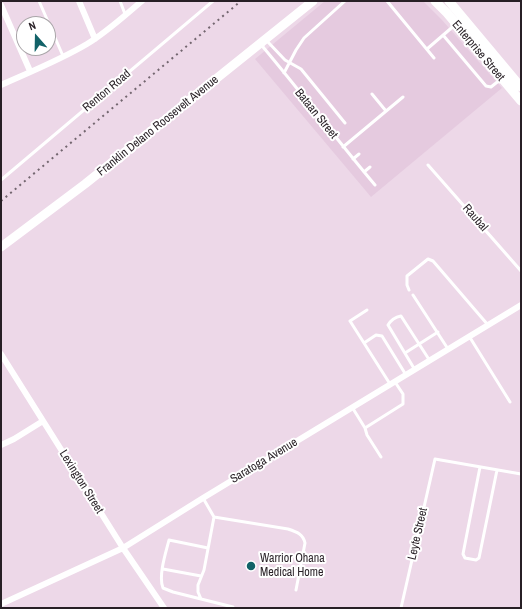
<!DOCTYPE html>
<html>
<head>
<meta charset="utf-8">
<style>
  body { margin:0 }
  #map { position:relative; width:522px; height:609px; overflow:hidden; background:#edd8e8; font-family:"Archivo Narrow",sans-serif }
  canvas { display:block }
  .frame { position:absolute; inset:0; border:2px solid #271f25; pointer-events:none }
  .north { position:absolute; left:16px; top:16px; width:40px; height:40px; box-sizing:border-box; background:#fff; border:1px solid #a9a5a8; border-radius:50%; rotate:340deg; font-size:11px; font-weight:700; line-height:16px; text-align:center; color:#271f25 }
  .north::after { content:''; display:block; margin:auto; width:14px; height:18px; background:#126268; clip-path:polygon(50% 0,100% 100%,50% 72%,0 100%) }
</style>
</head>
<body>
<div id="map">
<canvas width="522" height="609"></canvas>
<div class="frame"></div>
<div class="north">N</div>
</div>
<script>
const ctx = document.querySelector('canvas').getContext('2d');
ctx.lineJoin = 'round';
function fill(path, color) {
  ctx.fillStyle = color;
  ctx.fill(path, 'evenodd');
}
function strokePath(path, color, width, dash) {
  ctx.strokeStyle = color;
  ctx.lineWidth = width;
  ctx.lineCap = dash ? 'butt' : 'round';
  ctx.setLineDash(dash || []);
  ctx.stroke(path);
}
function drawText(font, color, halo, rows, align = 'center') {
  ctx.font = font + ' "Archivo Narrow",sans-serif';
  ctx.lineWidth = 4;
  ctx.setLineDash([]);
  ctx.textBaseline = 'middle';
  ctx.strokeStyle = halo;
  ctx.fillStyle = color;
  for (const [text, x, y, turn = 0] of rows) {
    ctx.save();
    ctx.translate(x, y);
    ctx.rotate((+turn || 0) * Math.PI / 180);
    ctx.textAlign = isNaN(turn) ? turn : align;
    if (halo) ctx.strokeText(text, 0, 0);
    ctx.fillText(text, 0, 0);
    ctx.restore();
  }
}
const built = new Path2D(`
  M325,1h98l19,19 60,68 -131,109 -116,-138z`);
const lane = new Path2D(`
  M39,1l24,55
  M120,1l5,13
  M387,1l47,57
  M443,35l43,51 5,1 10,-8
  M267,41l18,19 16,9 44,54
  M263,44v3c38,45 74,93 112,138
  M427,49l29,-25
  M284,73l12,-23 8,-12 41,-37
  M372,94l14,17
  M343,147l60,-50
  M353,159l6,-5
  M428,165l93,106
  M364,172l6,-5
  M1,180l212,-179
  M409,290l-2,-5v-9l21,-17 5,2 55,64
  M413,295l35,54
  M367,310l-17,11 40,63
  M469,336l41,66
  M364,343l12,-8 6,1 24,39
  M405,353l33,-21
  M415,370l-27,-45c3,-5 8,-8 13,-9l29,45
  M352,407l13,21 38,-24v-10l-8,-12
  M365,428l2,7 14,22
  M480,467l-17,87 2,4 11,2 3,-2 18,-88
  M203,498l11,19 74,12c9,3 15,5 17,14l-9,47
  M214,517l-10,53 -6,15v7l3,7 32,8v1
  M163,569l38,7
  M201,599l-28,-7 -10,-4c-5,-12 3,-36 6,-48l39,8
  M401,608l34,-149 86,15`);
const street = new Path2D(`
  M79,1l16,38
  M1,5l29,66
  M1,85c29,-13 59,-25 86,-41 20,-12 37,-28 55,-43
  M1,354l122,194 41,60
  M1,445l13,-6 29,-18
  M1,604l122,-56 80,-50 318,-193`);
const secondary = new Path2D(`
  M435,1l12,12 74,88
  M449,1l72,86
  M1,247l84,-63 228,-183`);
const rail = new Path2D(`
  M1,201l240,-200`);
const markers = [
  [251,566,5,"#126268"]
];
const streetNames = [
  ["Enterprise Street",478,51,50],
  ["Renton Road",107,91,-40],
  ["Bataan Street",316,114,51],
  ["Franklin Delano Roosevelt Avenue",158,126,-39],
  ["Raubal",475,218,49],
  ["Saratoga Avenue",264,461,-31],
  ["Lexington Street",81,482,58],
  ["Leyte Street",418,534,-77]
];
const poiNames = [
  ["Warrior Ohana",260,559],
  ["Medical Home",260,573]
];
fill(built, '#e5cadf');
strokePath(lane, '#fff', 3);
strokePath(street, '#fff', 6);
strokePath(secondary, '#fff', 9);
strokePath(rail, '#73666f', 2, [2, 4]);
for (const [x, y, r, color] of markers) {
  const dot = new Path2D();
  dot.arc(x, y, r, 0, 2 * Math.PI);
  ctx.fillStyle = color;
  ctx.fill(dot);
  strokePath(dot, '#fff', 1.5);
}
drawText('12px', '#271f25', '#fff', streetNames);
drawText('12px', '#271f25', '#fff', poiNames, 'left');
</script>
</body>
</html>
